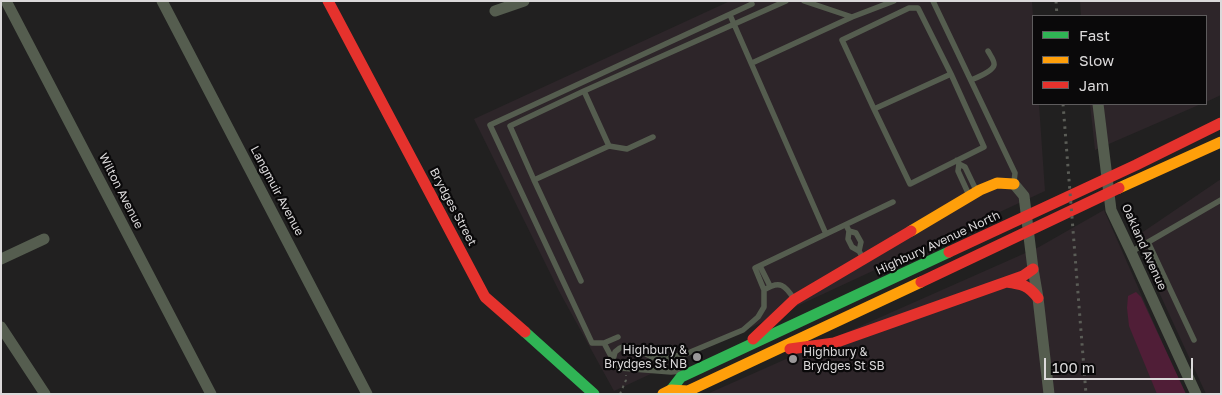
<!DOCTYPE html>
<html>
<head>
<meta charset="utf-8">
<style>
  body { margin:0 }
  #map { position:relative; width:1222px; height:395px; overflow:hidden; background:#212020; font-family:"Golos Text",sans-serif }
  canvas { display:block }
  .frame { position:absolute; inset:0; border:2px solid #dbd9da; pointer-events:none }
  .legend { position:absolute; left:1032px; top:15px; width:175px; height:90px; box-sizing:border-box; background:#0a090a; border:1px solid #5e5c5d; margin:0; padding:6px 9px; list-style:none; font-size:15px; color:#dbd9da }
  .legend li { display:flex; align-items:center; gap:10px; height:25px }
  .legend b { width:25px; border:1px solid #5e5c5d }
  .scale { position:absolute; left:1044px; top:358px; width:149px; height:22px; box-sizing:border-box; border:2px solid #dbd9da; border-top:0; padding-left:6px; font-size:15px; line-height:18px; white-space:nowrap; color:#dbd9da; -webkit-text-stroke:4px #0a090a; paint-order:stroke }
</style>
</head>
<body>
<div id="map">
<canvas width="1222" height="395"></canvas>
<div class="frame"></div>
<ul class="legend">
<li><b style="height:6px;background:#30b455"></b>Fast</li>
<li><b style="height:6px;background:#ff9f0a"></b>Slow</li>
<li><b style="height:6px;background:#e5322d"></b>Jam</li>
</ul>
<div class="scale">100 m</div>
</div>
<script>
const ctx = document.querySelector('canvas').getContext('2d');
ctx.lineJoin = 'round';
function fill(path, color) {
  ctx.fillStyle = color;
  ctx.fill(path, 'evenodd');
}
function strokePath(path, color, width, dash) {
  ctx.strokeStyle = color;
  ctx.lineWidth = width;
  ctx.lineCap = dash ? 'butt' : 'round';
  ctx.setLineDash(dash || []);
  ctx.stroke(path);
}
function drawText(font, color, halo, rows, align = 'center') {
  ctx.font = font + ' "Golos Text",sans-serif';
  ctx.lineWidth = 4.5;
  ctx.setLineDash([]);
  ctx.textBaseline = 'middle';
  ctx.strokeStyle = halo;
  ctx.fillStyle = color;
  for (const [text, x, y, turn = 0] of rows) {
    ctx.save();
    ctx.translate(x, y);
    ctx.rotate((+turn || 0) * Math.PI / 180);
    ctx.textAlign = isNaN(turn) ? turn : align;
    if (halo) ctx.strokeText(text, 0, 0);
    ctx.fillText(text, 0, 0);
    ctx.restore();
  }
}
const built = new Path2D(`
  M730,1h302l1,15v88h6l6,87 -431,200 -55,-100 -85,-172z
  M1080,1h141v94l-15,7v-86h-125z
  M1090,104h111l-106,46z
  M1221,179v215h-15l-72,-156z
  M1104,210l81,184h-478l332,-147z`);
const green = new Path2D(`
  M1136,292l5,5 45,97h-29l-28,-68 -2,-18 1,-12z`);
const path = new Path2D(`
  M620,394l6,-14v-5`);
const lane = new Path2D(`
  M804,1l48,16
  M933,1l82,172 -1,9
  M730,15l96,219 -71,34 9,22
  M752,63l100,-46 42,-16
  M951,74l33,73 -74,37 -36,-75z
  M971,80c5,-2 22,-9 23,-15 1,-4 -4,-10 -6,-14
  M584,91l-74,35 24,54 75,-34 -25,-55 202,-90
  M874,109l-32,-69 67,-32h9l33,66
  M609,146l18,3 26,-12
  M957,160l2,4 -1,7 11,24
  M959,164l6,3 11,23
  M534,180l47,101
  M846,225l3,6 -1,8 4,8 7,4 4,7
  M849,231l7,2 5,9 -2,9
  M826,234l67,-32
  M1148,242l46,98
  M1131,252l90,-52
  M760,266l10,20
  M618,337l-14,6h-12l-102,-218 262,-121
  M604,343l9,17
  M681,371l-10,1 -51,-4 -5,-3 -2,-5 2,-8 5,-4 5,-2h5l24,12 5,1 10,-1 19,-5 55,-23 15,-13 6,-10v-17c16,-10 21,-5 30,9`);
const street = new Path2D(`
  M6,1l205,393
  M162,1l205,393
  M495,11l29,-10
  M1098,104l13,106 20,42 65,142
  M1014,184l10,12 9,73 5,29 11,96
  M1,259l43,-20
  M1,327l44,67`);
const fast = new Path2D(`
  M525,332l69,62
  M671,390l10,-13 268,-125`);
const slow = new Path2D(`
  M1119,188l102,-46
  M911,231l69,-41 17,-7 17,1
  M663,394l8,-4 17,1 233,-109`);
const jam = new Path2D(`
  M328,1l157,296 40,35
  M949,252l187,-87 85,-42
  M921,282l198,-94
  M1006,282c16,2 22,3 32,16
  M753,339l41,-39 117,-69
  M790,349l44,-6 189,-67 10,-7`);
const rail = new Path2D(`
  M1056,1l1,15
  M1063,104l23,290`);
const markers = [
  [697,357,5,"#9a9899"],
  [793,359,5,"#9a9899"]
];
const streetNames = [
  ["Wilton Avenue",121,191,63],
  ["Langmuir Avenue",277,191,62],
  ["Brydges Street",453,207,62],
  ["Highbury Avenue North",938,243,-25],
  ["Oakland Avenue",1144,247,66]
];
const poiNames = [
  ["Highbury &",687,350],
  ["Brydges St NB",687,364],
  ["Highbury &",803,352,"left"],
  ["Brydges St SB",803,366,"left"]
];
fill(built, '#2d2529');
fill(green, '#501e37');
strokePath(path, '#5b5f57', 2, [2.5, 4]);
strokePath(lane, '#555d4f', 5.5);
strokePath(street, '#555d4f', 11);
strokePath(fast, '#30b455', 11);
strokePath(slow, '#ff9f0a', 11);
strokePath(jam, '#e5322d', 11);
strokePath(rail, '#5b5d57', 3, [2.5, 5]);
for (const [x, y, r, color] of markers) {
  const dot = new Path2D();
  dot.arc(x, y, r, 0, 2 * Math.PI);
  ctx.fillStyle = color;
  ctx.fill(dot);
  strokePath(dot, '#0a090a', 2);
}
drawText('12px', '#dbd9da', '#0a090a', streetNames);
drawText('12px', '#dbd9da', '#0a090a', poiNames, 'right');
</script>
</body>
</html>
